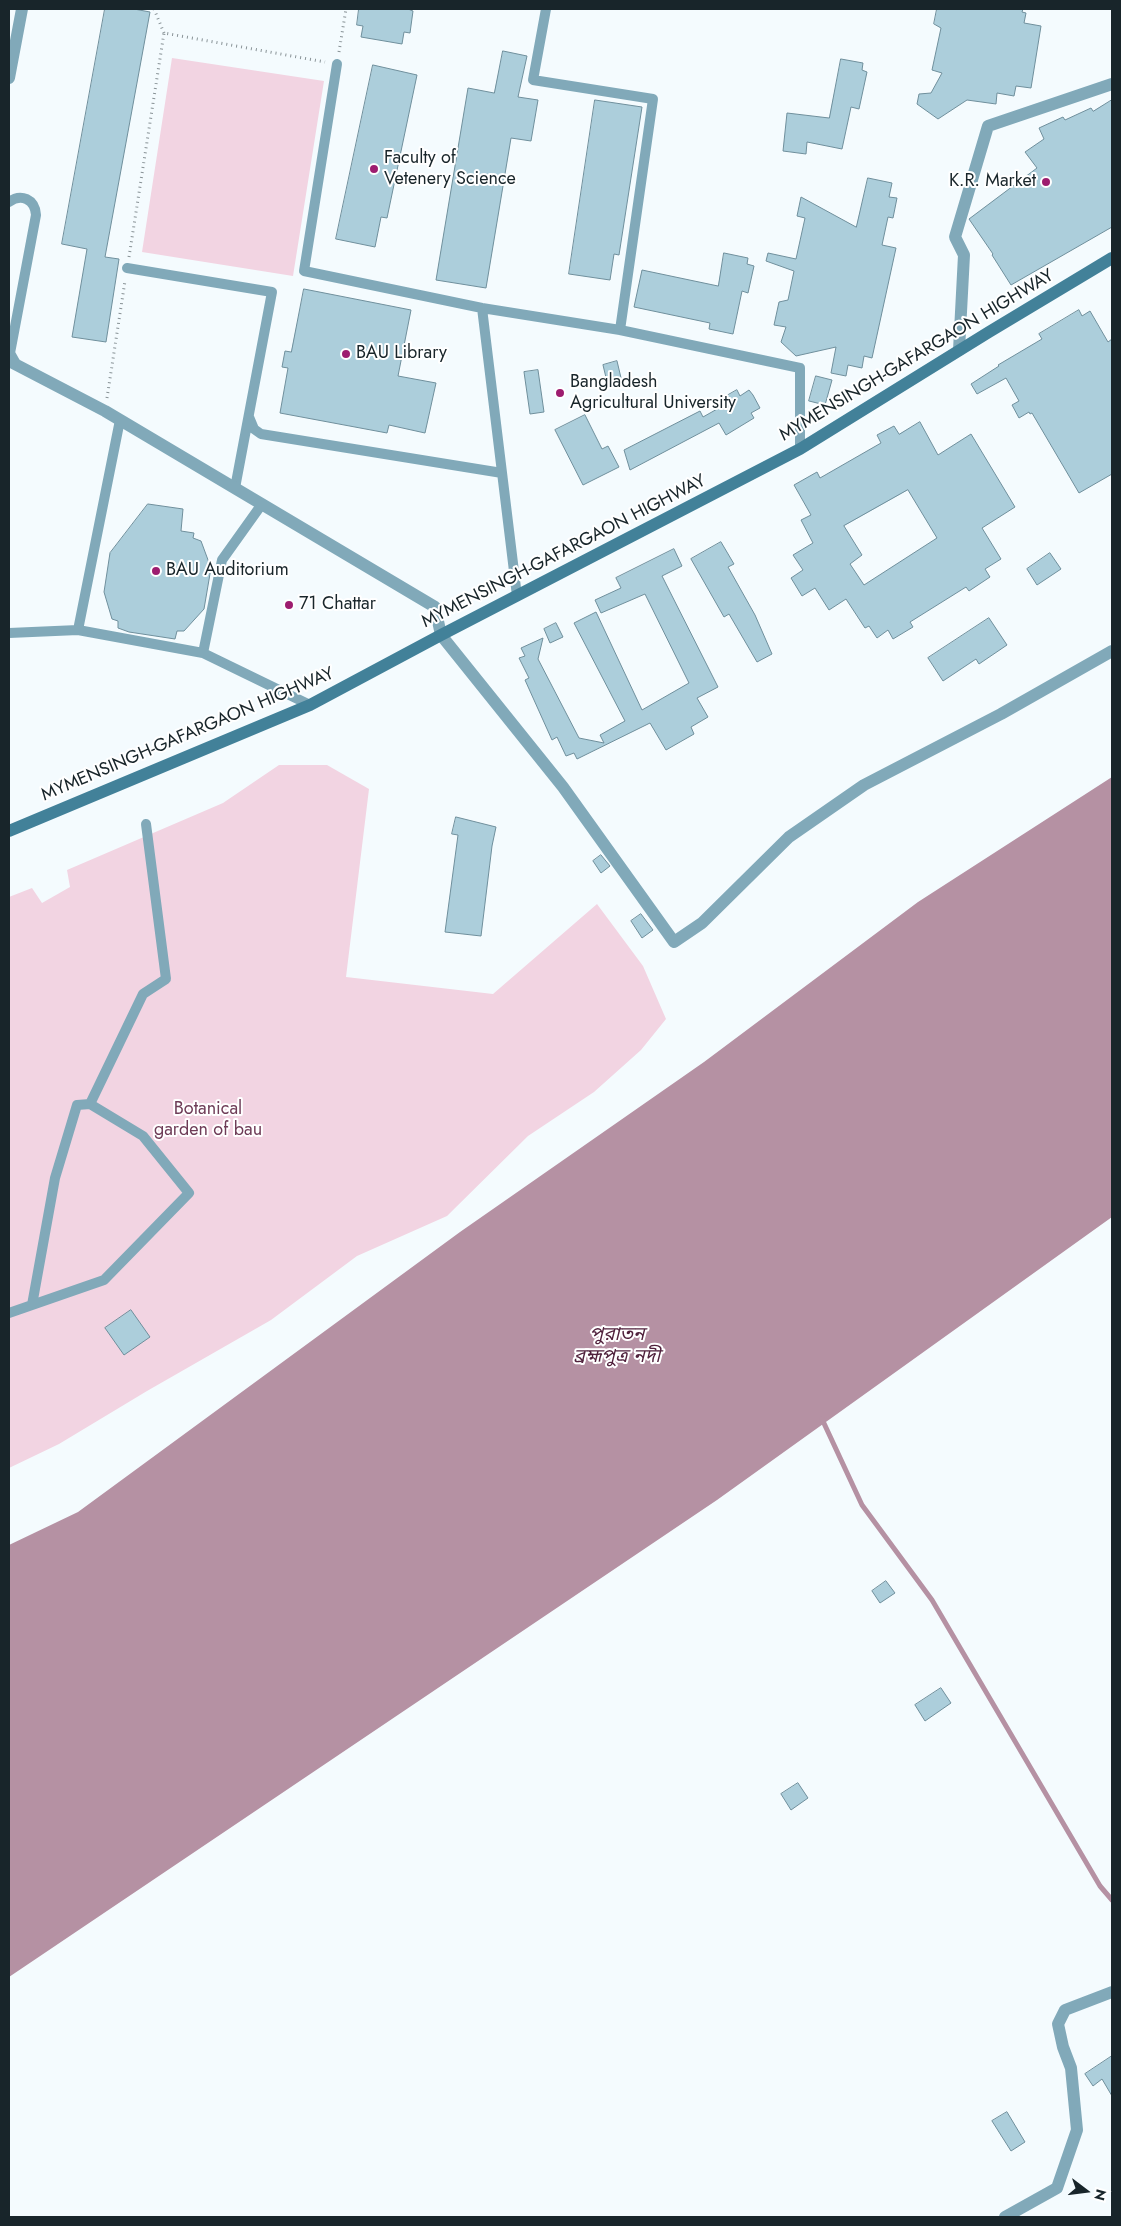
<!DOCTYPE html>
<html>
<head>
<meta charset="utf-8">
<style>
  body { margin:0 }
  #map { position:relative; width:1121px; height:2226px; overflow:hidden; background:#f4fbfe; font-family:Jost,sans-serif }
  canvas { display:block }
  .frame { position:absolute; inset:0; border:10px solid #18252a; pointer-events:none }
  .north { position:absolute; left:1061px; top:2166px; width:50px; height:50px; -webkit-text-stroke:4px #fff; paint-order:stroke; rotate:105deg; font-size:14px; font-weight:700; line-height:20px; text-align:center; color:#18252a }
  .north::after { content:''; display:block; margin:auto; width:18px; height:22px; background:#18252a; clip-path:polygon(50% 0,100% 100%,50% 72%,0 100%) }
</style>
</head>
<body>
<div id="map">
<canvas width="1121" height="2226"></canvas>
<div class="frame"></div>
<div class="north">N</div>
</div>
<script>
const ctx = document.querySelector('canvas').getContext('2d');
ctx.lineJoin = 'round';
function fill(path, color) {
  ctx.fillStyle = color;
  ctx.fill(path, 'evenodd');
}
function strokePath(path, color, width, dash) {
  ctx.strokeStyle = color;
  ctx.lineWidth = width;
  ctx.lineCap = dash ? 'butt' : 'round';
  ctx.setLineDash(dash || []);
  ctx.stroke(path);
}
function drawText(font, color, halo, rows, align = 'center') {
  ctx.font = font + ' Jost,"Noto Sans Bengali",sans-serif';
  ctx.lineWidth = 4;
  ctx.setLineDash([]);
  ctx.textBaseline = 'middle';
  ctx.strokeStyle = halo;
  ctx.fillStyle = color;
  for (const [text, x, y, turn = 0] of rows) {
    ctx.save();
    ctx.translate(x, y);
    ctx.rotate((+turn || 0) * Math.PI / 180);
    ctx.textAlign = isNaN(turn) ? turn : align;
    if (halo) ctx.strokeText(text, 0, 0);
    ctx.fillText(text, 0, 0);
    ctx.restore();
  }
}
const green = new Path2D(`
  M172,58l152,23 -31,195 -151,-24z
  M279,765h48l42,24 -23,188 147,17 104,-90 46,62 23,53 -25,31 -47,42 -66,44 -81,80 -90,40 -86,64 -124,71 -88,53 -50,24v-571l23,-9 10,15 28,-16 -3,-17 156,-67z`);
const water = new Path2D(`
  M1112,777v440l-395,283 -708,477v-432l69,-33 382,-280 244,-170 214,-160z`);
const stream = new Path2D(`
  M822,1419l40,86 70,95 168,286 12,14`);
const building = new Path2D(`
  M105,9h29l16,3 -45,245 14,2 -13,83 -34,-5 15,-88 -25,-5z
  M359,9h49l5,2 -3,22 -6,-1 -2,12 -41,-7 2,-11 -6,-1z
  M937,9h86l-1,3 4,1 -2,10 17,3 -10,62 -15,-2 -2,10 -17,-3 -1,11 -29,-4 -29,19 -21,-15 2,-10 12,-1 11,-20 -10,-3 9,-42 -7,-4z
  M503,51l24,5 -9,41 20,3 -7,41 -20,-3 -25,150 -50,-8 32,-192 26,5z
  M841,59l22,4 -1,7 5,2 -8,37 -8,-2 -9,42 -35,-7 -1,12 -23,-3 4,-38 42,5z
  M373,65l44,10 -30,143 -6,-1 -6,30 -39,-8z
  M595,100l47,7 -23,148 -5,-1 -4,26 -41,-6z
  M1112,100v127l-101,58 -19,-30 1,-1 -24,-35 68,-51 -12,-16 19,-13 -5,-11 24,-11 2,3 26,-12 2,3z
  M868,178l24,5 -3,14 8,1 -4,20 -5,-1 -6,28 14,3 -24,110 -8,-2 -2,12 -14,-3 -2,11 -15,-3 5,-26 -40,9 -15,-14 5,-15 -12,-2 5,-23 9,-2 6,-29 -28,-10 2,-8 28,6 9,-41 -8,-2 4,-19 55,30z
  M724,253l24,5 -1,6 7,2 -6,27 -6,-2 -9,43 -24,-5 1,-6 -76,-16 8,-37 76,16z
  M304,289l107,21 -13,66 38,7 -11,50 -36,-8 -2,8 -107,-20 8,-45 -6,-1 3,-16 6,1z
  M1079,310l3,6 8,-5 18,31 4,-3v135l-33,19 -47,-80 -2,1 -1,-2 -10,6 -7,-13 7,-4 -13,-23 -29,16 -6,-10 28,-18 -1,-1 44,-26 -3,-5z
  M617,361l5,21 -14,4 -5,-21z
  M538,370l6,42 -14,2 -6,-42z
  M816,376l16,4 -7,25 -16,-4z
  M737,390l3,6 9,-6 4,5 7,13 -9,5 3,5 -28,17 -7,-12 -89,47 -6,-20 76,-39 3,6 23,-13 -3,-6z
  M585,415l17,34 6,-3 11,21 -36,18 -28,-55z
  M920,422l18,33 33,-21 44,73 -33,21 19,31 -16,10 5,8 -21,14 -3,-4 -56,35 3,5 -20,12 -5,-9 -11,8 -8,-12 -4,2 -19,-29 -17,11 -14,-22 -13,8 -11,-18 12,-8 -10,-15 20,-12 -12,-23 10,-5 -17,-30 23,-13 3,6 61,-35 -4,-8 17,-9 5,8zM908,490l29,48 -73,47 -14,-21 12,-9 -18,-29z
  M148,504l35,5 -2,22 13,2 -1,5 8,3 10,27 -7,41 -20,22h-7l-2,8 -46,-7 -11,-4v-7l-6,-2 -8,-27 6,-39z
  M721,542l13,22 -6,3 27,48 17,39 -15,8 -28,-48 -5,3 -33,-58z
  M674,549l8,17 -20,10 56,111 -21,11 11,19 -17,10 3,7 -28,16 -16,-27 -73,36 -3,-6 -8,3 -9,-19 -5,3 -27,-60 4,-2 -10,-20 6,-2 -4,-8 22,-10 -5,21 41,79 25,5 -4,-8 25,-14 -51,-98 22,-11 46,98 47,-27 -44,-89 -44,19 -6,-13 26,-12 -5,-10z
  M1050,553l11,16 -24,16 -10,-16z
  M989,618l18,27 -28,19 -3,-5 -33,22 -15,-23z
  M556,623l7,14 -13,6 -6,-14z
  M456,817l40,10 -4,19 -11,90 -36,-4 13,-97 -6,-1z
  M601,855l9,11 -9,7 -8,-12z
  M641,914l12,16 -11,8 -11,-17z
  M131,1310l19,27 -26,18 -19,-27z
  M886,1581l9,12 -15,10 -8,-12z
  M941,1688l10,15 -26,18 -10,-16z
  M798,1783l10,15 -17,12 -10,-16z
  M1112,2056v40l-10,-17 -9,7 -8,-12z
  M1007,2112l18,30 -14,9 -19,-30z`);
const path = new Path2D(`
  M154,9l10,24
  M339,52l7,-43
  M129,257l35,-224 161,29
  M107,398l18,-117`);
const lane = new Path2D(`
  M546,9l-13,71 120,19 -33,231 180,38v81
  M337,64l-33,207 178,37 138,22
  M9,202c12,-9 26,-3 27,13l-22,117 -5,4
  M127,268l145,24 -37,196
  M482,308l35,288
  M14,332l-4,21 5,9
  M249,417l5,12 7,5 241,39
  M262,504l-40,56 -19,93 107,52
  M78,630l42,-210
  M9,633l69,-3 125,23
  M32,1305l23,-127 22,-73 13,-1
  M9,1313l95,-33 85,-87 -46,-57 -53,-32 53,-110 23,-15 -20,-155`);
const street = new Path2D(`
  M9,78l13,-69
  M959,350l5,-95 -9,-18 33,-111 124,-42
  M9,361l96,50 330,196 6,28 122,152 111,155 28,-19 87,-86 75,-52 137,-71 111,-63
  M1005,2217l52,-29 20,-58 -6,-62 -8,-21 -5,-23 7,-14 47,-18`);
const secondary = new Path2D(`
  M9,831l301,-126 131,-70 359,-186 189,-117 123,-74`);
const markers = [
  [374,169,5,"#9d1c6f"],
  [1046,182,5,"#9d1c6f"],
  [346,354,5,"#9d1c6f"],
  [560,393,5,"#9d1c6f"],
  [156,571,5,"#9d1c6f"],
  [289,605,5,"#9d1c6f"]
];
const poiNames = [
  ["Faculty of",384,159],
  ["Vetenery Science",384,180],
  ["K.R. Market",1036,182,"right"],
  ["BAU Library",356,354],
  ["Bangladesh",570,383],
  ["Agricultural University",570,404],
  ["BAU Auditorium",166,571],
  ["71 Chattar",299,605]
];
const streetNames = [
  ["MYMENSINGH-GAFARGAON HIGHWAY",917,356,-31],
  ["MYMENSINGH-GAFARGAON HIGHWAY",564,552,-27],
  ["MYMENSINGH-GAFARGAON HIGHWAY",188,735,-23]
];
const parkNames = [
  ["Botanical",208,1110],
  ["garden of bau",208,1131]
];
const waterNames = [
  ["পুরাতন",617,1335],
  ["ব্রহ্মপুত্র নদী",617,1357]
];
fill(green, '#f2d4e2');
fill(water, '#b591a3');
strokePath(stream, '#b591a3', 5);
fill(building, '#accedb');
strokePath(building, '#6f8f9c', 1);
strokePath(path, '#889296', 3, [1, 4]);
strokePath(lane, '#81a9b9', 10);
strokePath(street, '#81a9b9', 12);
strokePath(secondary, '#428199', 12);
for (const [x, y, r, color] of markers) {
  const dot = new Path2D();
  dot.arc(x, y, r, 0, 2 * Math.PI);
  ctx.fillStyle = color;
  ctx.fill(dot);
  strokePath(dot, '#fff', 2);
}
drawText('18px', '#18252a', '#fff', poiNames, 'left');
drawText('18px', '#18252a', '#fff', streetNames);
drawText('18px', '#6e3c57', '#fff', parkNames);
drawText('italic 19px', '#50213c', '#fff', waterNames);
</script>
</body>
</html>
